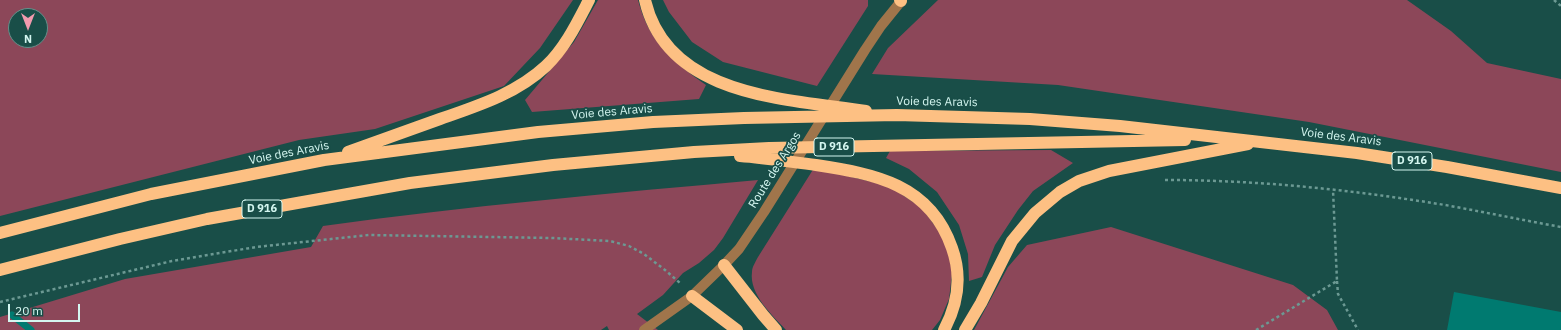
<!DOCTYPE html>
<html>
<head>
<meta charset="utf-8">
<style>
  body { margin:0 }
  #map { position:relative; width:1561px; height:330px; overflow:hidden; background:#194e48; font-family:"IBM Plex Sans",sans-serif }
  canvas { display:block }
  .north { position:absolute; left:8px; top:8px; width:40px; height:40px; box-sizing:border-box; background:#194e48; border:1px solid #64918b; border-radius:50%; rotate:180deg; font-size:11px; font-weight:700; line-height:16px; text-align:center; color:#d4f6f0 }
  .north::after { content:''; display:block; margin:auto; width:14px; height:18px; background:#f29aae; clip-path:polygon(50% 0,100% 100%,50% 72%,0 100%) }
  .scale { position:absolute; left:8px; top:304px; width:72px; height:18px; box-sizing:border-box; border:2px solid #d4f6f0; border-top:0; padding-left:5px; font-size:12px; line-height:14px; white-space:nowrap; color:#d4f6f0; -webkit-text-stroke:3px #194e48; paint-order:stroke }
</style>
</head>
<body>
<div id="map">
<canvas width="1561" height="330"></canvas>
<div class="north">N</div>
<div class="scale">20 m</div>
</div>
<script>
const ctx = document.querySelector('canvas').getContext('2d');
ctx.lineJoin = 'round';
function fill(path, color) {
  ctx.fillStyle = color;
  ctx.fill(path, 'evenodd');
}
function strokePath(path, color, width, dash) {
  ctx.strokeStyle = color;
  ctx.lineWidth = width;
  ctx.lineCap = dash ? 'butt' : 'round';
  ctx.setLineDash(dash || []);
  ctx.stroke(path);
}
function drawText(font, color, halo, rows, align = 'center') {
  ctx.font = font + ' "IBM Plex Sans",sans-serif';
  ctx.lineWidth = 3.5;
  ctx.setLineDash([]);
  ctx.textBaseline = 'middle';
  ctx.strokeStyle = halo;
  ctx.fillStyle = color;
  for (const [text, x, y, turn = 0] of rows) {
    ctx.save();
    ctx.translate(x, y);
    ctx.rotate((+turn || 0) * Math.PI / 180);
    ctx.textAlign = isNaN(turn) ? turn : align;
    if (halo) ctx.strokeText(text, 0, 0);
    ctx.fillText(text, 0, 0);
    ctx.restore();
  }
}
const green = new Path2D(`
  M0,0h573l-33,48 -36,38 -129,43 -76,11 -299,76zM16,16h24v24h-24z
  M598,0h40c11,42 34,61 68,85l-7,14 -167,13 -7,-12 49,-58z
  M663,0h205v6l-51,80 -94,-24 -31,-20 -23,-30z
  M938,0h469l44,31 36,32 74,16v93l-252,-50 -251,-37 -186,-11 16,-26z
  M1051,150l22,13 -40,28 -15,19 -23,35 -13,32 -13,4 -1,-27 -9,-29 -22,-33 -28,-23 -23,-11 4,-7z
  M814,168l75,18 33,22 21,29 10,29 -4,33 -9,21 -8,10h-146c-14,-15 -37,-36 -34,-58 0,-5 4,-11 6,-15z
  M758,180l-35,58 -9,12 -15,13 -16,10 -20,22 -26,19 21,16h-49l-2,-4 -6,4h-601v-13l125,-38 186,-32 12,-21c144,-20 290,-33 435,-46z
  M1111,227l182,58 34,25 11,20h-364l34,-63 19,-22z`);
const water = new Path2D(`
  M1454,292l107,20v18h-114z`);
const stream = new Path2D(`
  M12,315l19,15`);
const path = new Path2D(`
  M1554,0l7,6
  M1165,180c94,0 188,10 280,25 39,7 77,15 116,22
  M1337,281l1,13 20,36
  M0,302l172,-41 84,-14 113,-12 183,3 58,3 19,5 15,8 21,16 15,13
  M1256,330l81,-49 -4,-91`);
const minor = new Path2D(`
  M644,330l48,-34 32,-31 15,-16 25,-37 101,-162 16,-24 21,-26`);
const highway = new Path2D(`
  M645,0c22,97 142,99 221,111
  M900,0l1,1
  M348,152c30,-11 61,-22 92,-33 37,-13 76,-25 106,-53 19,-18 31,-43 43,-66
  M740,156c26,2 51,6 76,9 59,9 114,19 136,83 10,28 6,56 -8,82
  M0,233l151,-39 173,-34 214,-28 115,-10 91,-4 153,-3 133,4 90,7 237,27 90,14 114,21
  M724,265l39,50 13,15
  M0,270l120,-31 87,-20 203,-36 143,-18 141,-13 75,-4 416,-8
  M692,296l45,34
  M965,330l16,-27 31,-62 23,-28 25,-21 19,-11 30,-10 139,-27`);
const shields = [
  [834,147,40],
  [1412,161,40],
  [262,209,40]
];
const shieldNames = [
  ["D 916",834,147],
  ["D 916",1412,161],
  ["D 916",262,209]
];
const streetNames = [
  ["Voie des Aravis",937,102,1],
  ["Voie des Aravis",612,112,-5],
  ["Voie des Aravis",1341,137,7],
  ["Voie des Aravis",289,153,-11],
  ["Route des Argos",775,170,-58]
];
fill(green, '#8c4759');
fill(water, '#007a70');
strokePath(stream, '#007a70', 7);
strokePath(path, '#6c9993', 2.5, [3, 3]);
strokePath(minor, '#a0754b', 10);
strokePath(highway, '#fdc083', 12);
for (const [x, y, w] of shields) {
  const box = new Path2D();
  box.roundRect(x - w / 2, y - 9, w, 18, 3);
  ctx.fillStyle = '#194e48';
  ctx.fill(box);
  strokePath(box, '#d4f6f0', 1);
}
drawText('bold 11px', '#d4f6f0', null, shieldNames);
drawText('12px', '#d4f6f0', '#194e48', streetNames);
</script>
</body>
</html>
